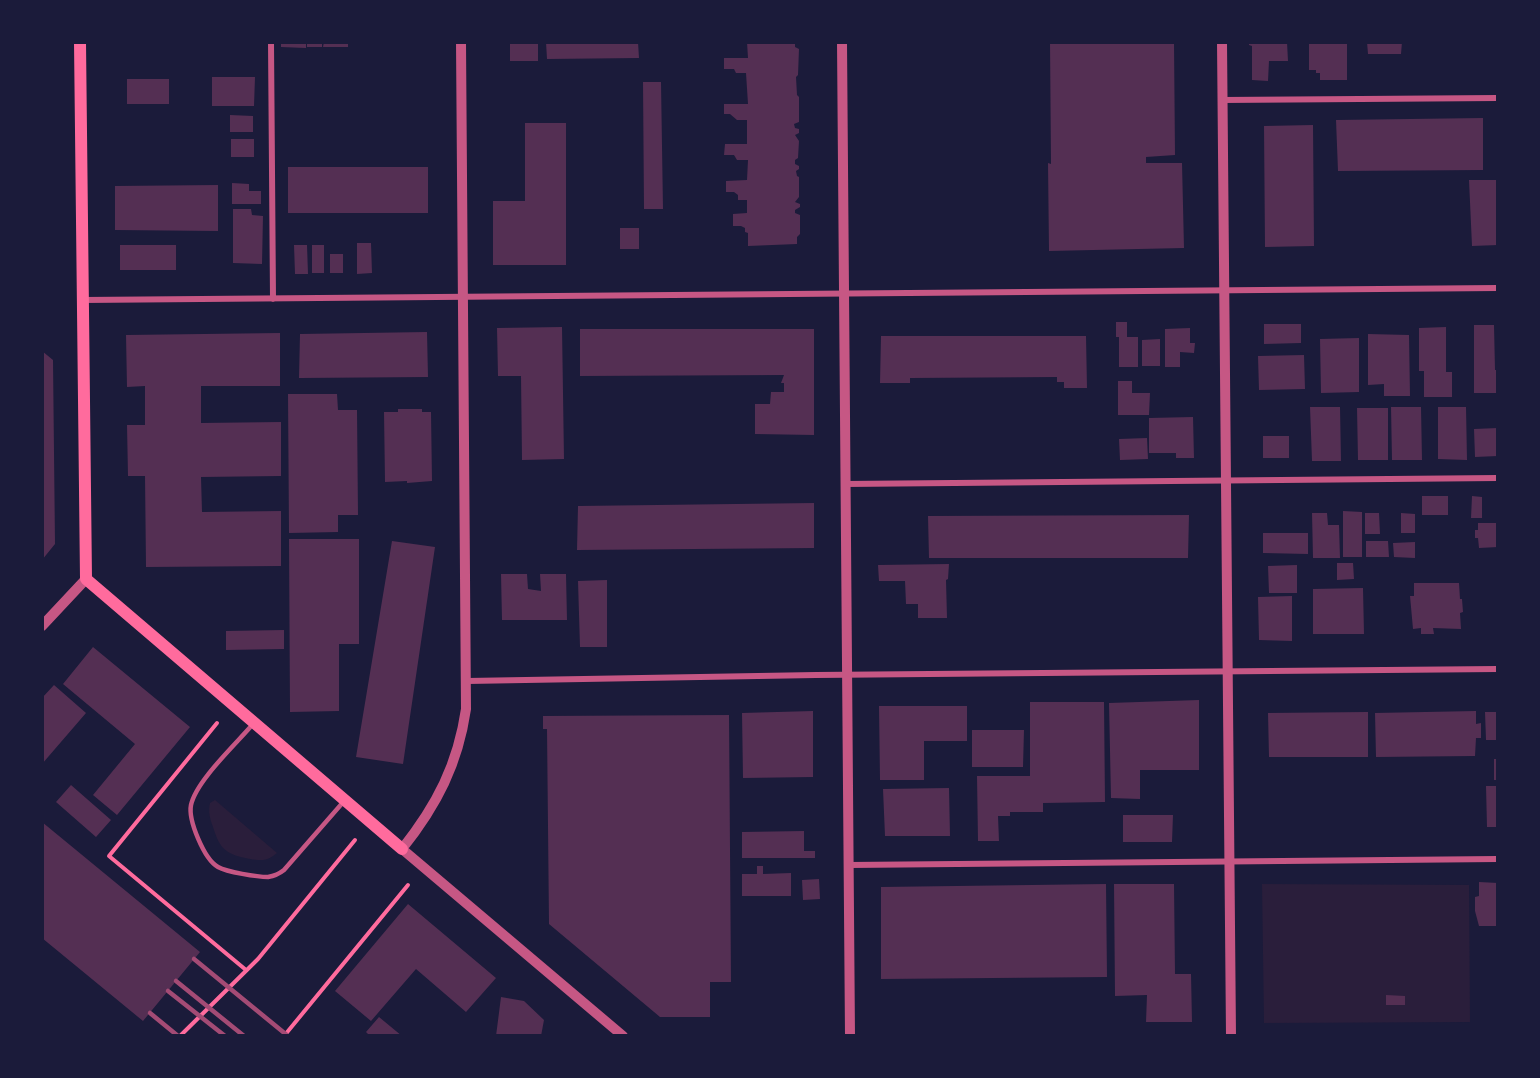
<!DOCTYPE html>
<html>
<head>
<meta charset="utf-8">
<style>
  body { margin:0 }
  #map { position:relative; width:1540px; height:1078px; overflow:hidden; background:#1b1b3a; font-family:"Fira Sans Condensed",sans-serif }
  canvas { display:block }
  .frame { position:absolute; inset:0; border:44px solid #1b1b3a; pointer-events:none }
</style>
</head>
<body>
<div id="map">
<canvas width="1540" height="1078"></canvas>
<div class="frame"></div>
</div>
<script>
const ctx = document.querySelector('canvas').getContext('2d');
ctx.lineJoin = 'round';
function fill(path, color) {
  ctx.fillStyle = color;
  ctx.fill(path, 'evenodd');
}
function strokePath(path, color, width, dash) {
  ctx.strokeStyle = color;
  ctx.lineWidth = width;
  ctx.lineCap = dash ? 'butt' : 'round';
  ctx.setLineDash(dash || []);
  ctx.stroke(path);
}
const green = new Path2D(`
  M215,800l62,53c-9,8 -15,8 -27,6 -24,-5 -30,-9 -37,-32 -3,-8 -5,-15 -3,-24z
  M1262,884l207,1 1,137 -206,1z`);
const building = new Path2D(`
  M281,42h25v6l-25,-1z
  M307,42h15v5h-15z
  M324,42h24v5h-25z
  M510,42h28v19h-28z
  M546,42h92l1,16 -92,1z
  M747,42h51l-3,2v3l4,2 -1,26 -2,2 1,18 2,2v25l-5,2 1,4 4,1v4l-4,2 4,6 -1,17 -3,2v4l4,2v3l-3,2 1,5 2,1v20l-4,5 5,2v3l-5,3v3l5,2v19l-3,3v7l-49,2v-13l-3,-1v-4l-4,-2h-8v-12l14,-1v-13h-9v-5l-4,-3h-8v-11l21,-1 1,-20h-11l-3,-5h-10l1,-11h22v-24h-10l-7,-6h-6v-10h24l-2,-31h-10l-2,-4h-10v-11h24z
  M1050,42h124l1,113 -29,2v6h36l2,85 -135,3 -1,-88 3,1z
  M1249,42h38l1,19h-19l-1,20 -16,-1v-34l-3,-1z
  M1309,42h38v38h-27v-7h-4v-3h-7z
  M1367,42h35l-1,12h-33z
  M212,77h43l-1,29h-42z
  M127,79h42v25h-42z
  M643,82h18l2,127h-19z
  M230,115l23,1v16h-23z
  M1496,116h2v44h-2z
  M1483,118v52l-145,1 -2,-51z
  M525,123h41v142h-73v-64h32z
  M1313,125l1,121 -49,1 -1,-121z
  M231,139h23v18h-23z
  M288,167h140v46h-140z
  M1469,180h29v65l-26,1z
  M232,183l17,1v7h12v13h-29z
  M218,185v46l-103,-1v-44z
  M233,209h18l1,6 11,1 -1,48 -29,-1z
  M620,228h19v21h-19z
  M357,243h14l1,30 -15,1z
  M120,245h56v25h-56z
  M294,245h13l1,29h-13z
  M312,245h12v28h-12z
  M330,254h13v19h-13z
  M1116,322h11v15h11v30h-19v-30h-3z
  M1264,324h37v19l-37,1z
  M1474,325h20l1,45h3v23h-24z
  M562,327l2,132 -42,1 -1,-84h-23l-1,-48z
  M1446,327v45h6v25h-28v-26h-5v-43z
  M1190,328v15h5l-1,10 -14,-1v15h-15v-38z
  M580,329h234v106l-59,-1v-30h15l1,-12h13v-9h-3l3,-8 -204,1z
  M427,332l1,45 -129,1 1,-44z
  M280,333v53h-79v37l80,-1v54l-80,1 1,35 79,-1v55l-135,1 -1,-91h-17l-1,-51h18v-39l-18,1 -1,-52z
  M1368,334l41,1 1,61h-26v-12l-16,1z
  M881,336h205l1,52h-23v-6h-7v-5l-147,1v5h-30z
  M1359,338v54l-38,1 -1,-54z
  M1160,339v27h-18v-26z
  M42,351l11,9 2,184 -13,16z
  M1304,355l1,34 -46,1 -1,-34z
  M1118,381h14v12h18l-1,22h-31z
  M288,394h49l1,16h19l1,105h-20v17l-49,1z
  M1310,407h30l1,54h-29z
  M1391,407h30l1,53h-30z
  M1438,407h28l1,53 -29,-1z
  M1357,408h31v52h-30z
  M398,409h24v3h9l1,69 -25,2v-2l-22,1 -1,-70h14z
  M1193,417l1,41h-18v-5h-27v-35z
  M1498,428v28l-23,1 -1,-28z
  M1263,436h26v22h-26z
  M1147,438l1,21 -28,1 -1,-21z
  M1422,496h26v19h-26z
  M1472,496l10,1v21h-11z
  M814,503v45l-237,2 1,-44z
  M1343,511l19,1v45h-19z
  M1312,513h15l1,12h11l1,33h-27z
  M1365,513h14l1,21h-15z
  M1401,513l14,1v19h-14z
  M1189,515l-1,43h-259l-1,-42z
  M1478,523h20v24l-19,1 -1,-10h-3v-8h3z
  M1263,533h45v21l-45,-1z
  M289,539h70v105h-20v67l-49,1z
  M392,541l43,6 -32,217 -47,-7z
  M1366,541h22l1,16h-23z
  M1415,542v16l-21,-1 -1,-14z
  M1337,563h16l1,16 -17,1z
  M949,564l-1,15 -2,1 1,38h-29v-14h-12l-1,-23h-26l-1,-16z
  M1297,565v28h-28l-1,-27z
  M501,574h26l1,15 13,2 -1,-17h26l1,46h-65z
  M607,580v67h-27l-2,-66z
  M1414,583h45l1,16h2l1,13 -3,1 1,16 -28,-1 1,6h-13v-6l-8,1 -3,-33h4z
  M1363,588l1,46h-51v-45z
  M1292,596v45l-33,-1 -1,-43z
  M284,630v19l-58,1v-19z
  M93,647l97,80 -73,88 -24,-20 42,-51 -72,-60z
  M54,685l32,28 -44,51v-66z
  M1199,700v70h-59v29l-29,-1 -2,-95z
  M1030,702h74l1,100 -62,1v9h-33v4h-12l1,25h-21l-1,-65h53z
  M879,706h88v35h-43v39h-44z
  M813,711v66l-70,1 -1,-65z
  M1476,711v13l5,-1v15h-5l-1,18 -99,1 -1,-44z
  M1368,712v45h-99l-1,-44z
  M1485,712h13v28h-12z
  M729,715l2,267h-21v35h-50l-111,-93 -2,-195h-4v-13z
  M972,730h52l-1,37h-51z
  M1494,759h4v21h-4z
  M71,785l40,35 -15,17 -40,-35z
  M1486,786h12v41h-11z
  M949,788l1,48h-65l-2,-47z
  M1123,815h50l-1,27h-49z
  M42,822l158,130 -57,69 -101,-83z
  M804,831v20h11v7h-73v-26z
  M757,866h6v8l28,-1v23h-49v-22h15z
  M819,879l1,20 -17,1 -1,-20z
  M1479,882l19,1v43h-19l-4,-15v-14l4,-1z
  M1106,884l1,93 -226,2v-92z
  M1114,884h60l1,90h16l1,48h-46l1,-27 -32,1z
  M408,904l88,74 -30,34 -50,-43 -45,52 -36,-30z
  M1386,995l19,1v9h-19z
  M501,997l23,4 20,19 -3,16h-45z
  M379,1017l23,19h-32l-4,-4z`);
const path = new Path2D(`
  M217,723l-108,133 137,114
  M180,1036l78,-77 97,-119
  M284,1036l124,-151`);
const service = new Path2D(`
  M253,724c-17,20 -57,57 -62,81 -3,15 13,54 27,62 9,5 39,10 50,10 6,-1 11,-3 16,-7l61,-70`);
const minor = new Path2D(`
  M271,42l2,257
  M1222,100l276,-2
  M83,300l1415,-12
  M845,484l653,-6
  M467,681l349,-6 682,-6
  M849,865l649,-6`);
const tertiary = new Path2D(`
  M461,42l5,667c-8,55 -29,96 -64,140l221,187
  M842,42l8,994
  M1222,42l9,994
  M42,626l44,-47`);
const secondary = new Path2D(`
  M80,42l6,537 316,270`);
const rail = new Path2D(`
  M194,959l94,77
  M176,981l68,55
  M168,991l57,45
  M150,1013l28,23`);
fill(green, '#2a1e3b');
fill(building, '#542f53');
strokePath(path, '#ff6b9d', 4);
strokePath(service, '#c65784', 4.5);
strokePath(minor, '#c65784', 6);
strokePath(tertiary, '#c65784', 10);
strokePath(secondary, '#ff6b9d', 12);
strokePath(rail, '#a44b75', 4.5);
</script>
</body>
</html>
